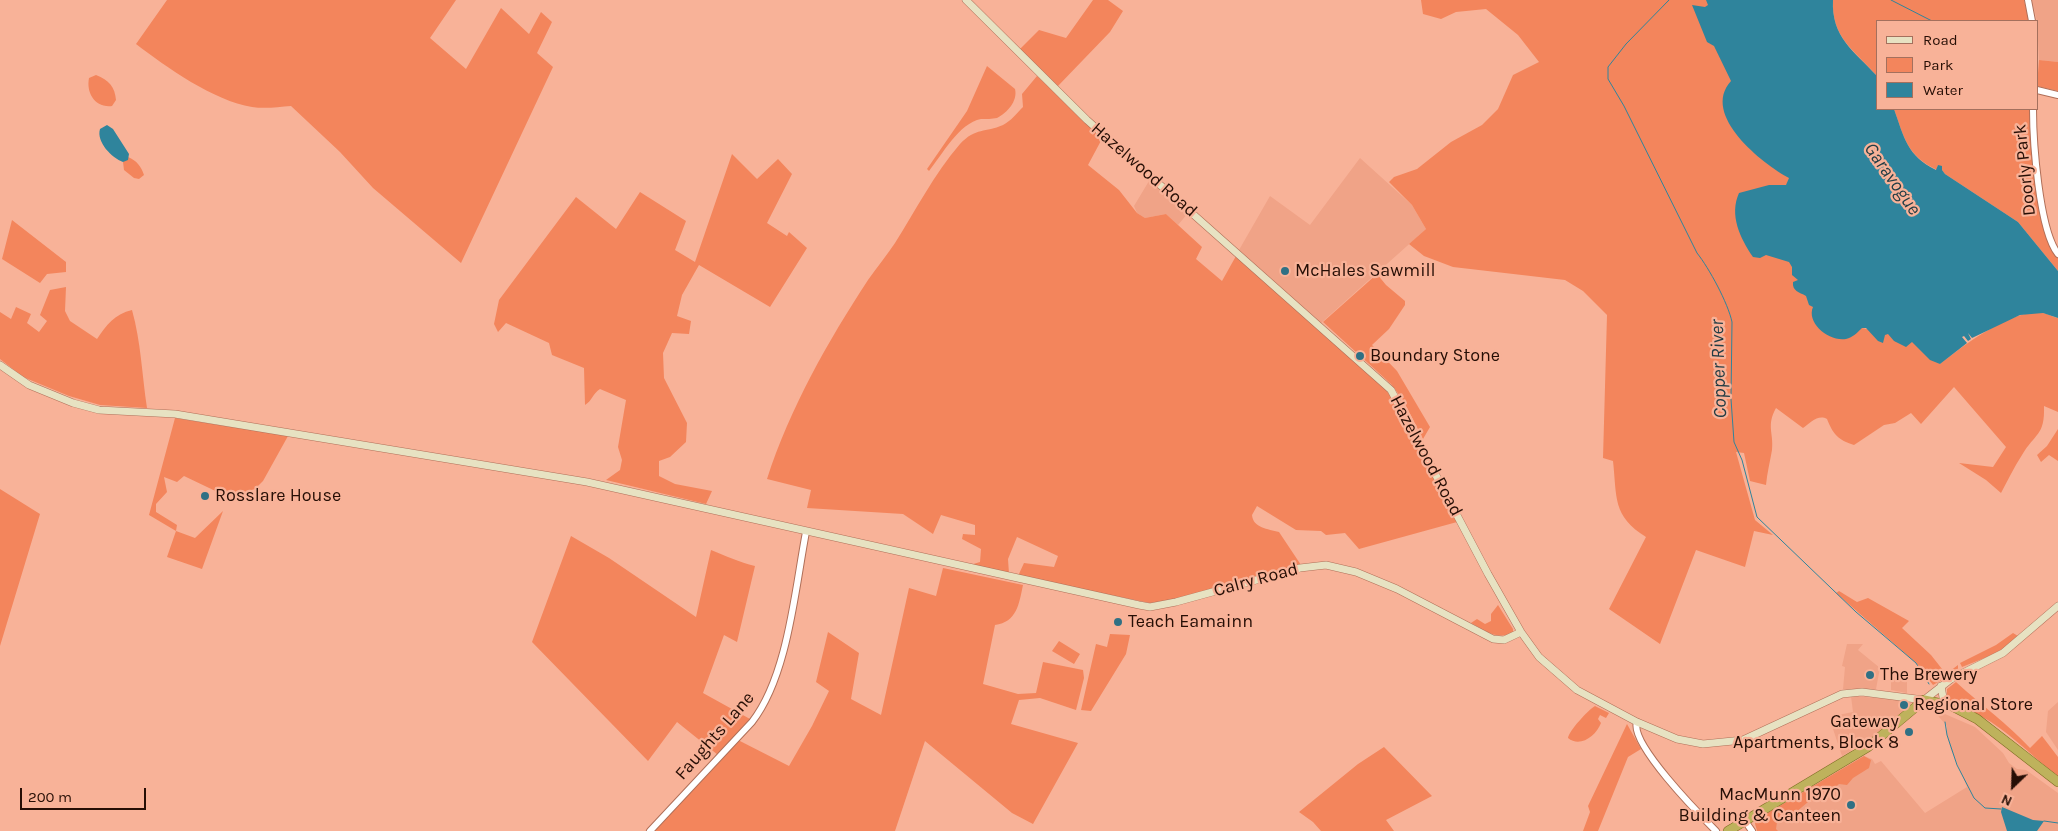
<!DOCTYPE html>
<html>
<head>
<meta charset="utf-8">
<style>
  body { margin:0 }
  #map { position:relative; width:2058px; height:831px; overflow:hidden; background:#f8b298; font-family:Karla,sans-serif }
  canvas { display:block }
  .legend { position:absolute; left:1876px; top:20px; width:162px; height:90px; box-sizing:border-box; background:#f8b298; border:1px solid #a4705d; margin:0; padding:6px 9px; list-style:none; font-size:15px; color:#260e05 }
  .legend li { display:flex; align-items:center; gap:10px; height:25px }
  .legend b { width:25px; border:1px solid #a4705d }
  .north { position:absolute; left:1988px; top:761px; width:50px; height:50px; -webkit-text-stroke:4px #f8b298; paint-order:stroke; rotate:204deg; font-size:14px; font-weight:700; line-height:20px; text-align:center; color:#260e05 }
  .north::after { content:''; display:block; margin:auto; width:18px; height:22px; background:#260e05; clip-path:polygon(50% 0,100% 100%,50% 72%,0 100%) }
  .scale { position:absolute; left:20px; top:788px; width:126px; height:22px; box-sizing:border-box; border:2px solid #260e05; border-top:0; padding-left:6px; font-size:15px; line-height:18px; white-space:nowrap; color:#260e05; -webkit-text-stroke:4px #f8b298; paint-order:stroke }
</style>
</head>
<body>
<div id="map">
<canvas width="2058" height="831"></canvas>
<ul class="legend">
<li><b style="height:6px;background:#e7e2c2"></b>Road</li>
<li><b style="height:14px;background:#f3855c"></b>Park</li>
<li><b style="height:14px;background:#2f849c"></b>Water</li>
</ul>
<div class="north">N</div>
<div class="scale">200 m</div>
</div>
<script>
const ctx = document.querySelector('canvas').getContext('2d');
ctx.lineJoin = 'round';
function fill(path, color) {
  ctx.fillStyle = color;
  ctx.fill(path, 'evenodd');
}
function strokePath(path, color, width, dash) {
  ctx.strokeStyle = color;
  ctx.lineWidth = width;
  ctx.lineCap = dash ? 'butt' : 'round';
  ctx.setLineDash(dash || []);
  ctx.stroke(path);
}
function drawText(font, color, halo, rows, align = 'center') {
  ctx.font = font + ' Karla,sans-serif';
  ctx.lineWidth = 4.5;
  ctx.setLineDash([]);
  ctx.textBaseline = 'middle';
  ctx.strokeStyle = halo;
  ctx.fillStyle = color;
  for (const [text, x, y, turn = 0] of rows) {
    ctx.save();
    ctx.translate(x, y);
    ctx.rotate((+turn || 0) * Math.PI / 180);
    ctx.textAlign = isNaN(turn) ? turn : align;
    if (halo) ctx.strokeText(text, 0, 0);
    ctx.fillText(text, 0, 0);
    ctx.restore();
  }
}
const built = new Path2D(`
  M2032,0h26v62l-19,-2 -2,-39z
  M1360,158l52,47 14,24 -105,94 -82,-73 31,-54 40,29z
  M1149,181l39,32 -10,12 -12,-11 -21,4 -8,-5 -3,-7z
  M1847,644h16l-5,6 22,18 -4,21h-33l2,-22 -3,-1z
  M1907,674v19l-16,-3v-14z
  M1851,696l40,3 17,2 3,3 -43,37 -26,15 -9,-27v-13l20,-4z
  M2058,702v48l-12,-18 2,-21z
  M1931,708l44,19 28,26 6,10 8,6 9,1 32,23v38h-300l-3,-6 2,-5 107,-64 8,3 3,5 6,-3 44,52 42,-26 -16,-37 -4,-15v-9z`);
const green = new Path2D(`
  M167,0h289l-26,38 36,31 35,-61 28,26 12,-22 11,10 -15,31 16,14 -92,196 -88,-75 -33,-36 -49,-46c-13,1 -26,3 -39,1 -38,-6 -86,-40 -116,-63z
  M1093,0h15l15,11 -13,21 -53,55 -37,-38 19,-19 27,8z
  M1421,0h302l139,328 49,10 29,26c23,-18 72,-56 103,-51 5,1 10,4 15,5v94l-14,-6c1,30 -9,27 -22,49 -8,12 -14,25 -21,38l-15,-13 -27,-17 34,4 13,-20 -52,-60 -33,37 -10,-11 -16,10 -11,2 -30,20c-16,-5 -21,-11 -27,-26 -9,-5 -17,4 -24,9l-27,-20c-10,18 -2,25 -4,42 -2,12 -5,23 -6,35l-16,-4 -6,-28 -8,-1 19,68 18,15 -19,-4 -9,36 -49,-17 -36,94 -51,-35 37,-72c-34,-21 -29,-40 -33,-76l-10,-3 4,-143 -24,-24 -18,-11 -112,-13 -29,-11 -15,-12 17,-15 -14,-24 -23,-23 5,-5 23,-8 34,-27 31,-17 16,-16 15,-34 26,-13 -21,-27 -32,-26 -30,3 -15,7 -18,-5z
  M1833,0h191l5,21h-152v55c-23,-26 -46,-39 -44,-76z
  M2039,60l19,2v29l-21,-5z
  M987,66l28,23c3,12 -8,24 -18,29 -5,1 -11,1 -16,1 -22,4 -39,36 -52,52l-2,-2 40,-58z
  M96,75c13,5 19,12 20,25l-4,6c-17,2 -26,-13 -23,-28z
  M1037,76l66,61 -15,28 31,25 18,23 8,5 21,-4 36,33 -6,12 26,22 14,-25 149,133 10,12 62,121 -98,27 -14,-16 -19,2 -5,-4 -25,-1 -39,-24 -5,9c1,13 16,14 27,17l22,33 -125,34 -26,4 -132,-27 6,-13 30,4 4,-11 -41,-19 -9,22 1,15 -39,-9 10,-3 1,-13 -19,-10 1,-5 12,1v-10l-34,-10 -8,19 -30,-20 -96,-6 4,-18 -44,-11c23,-71 61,-138 101,-199 9,-13 19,-25 27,-37 21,-33 39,-69 65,-99 16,-17 25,-11 43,-19 8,-4 14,-12 20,-18l-1,-13z
  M1894,109h137v26l21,114 6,8v14l-40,-49 -73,-48 -7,-9 -1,5c-30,-14 -33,-33 -43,-61z
  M732,154l25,25 21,-20 14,15 -25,49 20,13 2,-4 18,16 -37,59 -71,-42 -17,30 -5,21 14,5 -2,13 -17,-1 -9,20 1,25 23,45 -1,19 -16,15 -11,4v15l16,8 37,7 -6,13 -100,-24 14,-10 2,-10 -4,-13 8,-47 -26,-11c-7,4 -8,12 -15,16l-1,-37 -32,-13 -3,-12 -43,-20 -8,9 -4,-8 5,-24 77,-103 40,32 24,-37 46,29 -11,29 20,12z
  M128,157c9,4 13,9 16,18l-5,4 -5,-1 -10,-8 -1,-8z
  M12,220l54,42v10l-19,2 -7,9 -38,-24z
  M1377,274l9,11 19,16v4l-16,24 -17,16 25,26 33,56 -7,12 -20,-39 -12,-16 -68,-62z
  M66,287l-1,24 5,10 27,18c9,-14 18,-25 35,-29 9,32 10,65 15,98l-47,-3 -31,-9 -46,-19 -23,-18v-47l11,7 5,-12 15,7 -4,9 12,9 8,-11 -7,-6 10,-25z
  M175,418l113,18 -25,45 -8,8 -27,8 -44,-21 -7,6 -13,-5 3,15 -11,12v8l21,13 -1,6 19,7 28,-27 -21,58 -35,-12 9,-26 -27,-16z
  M2058,429v32l-9,-6 -8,7 -4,-7 10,-9z
  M0,489l40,25 -40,132z
  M571,536l38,22 87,59 15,-67c15,6 28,12 44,16l-18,76 -13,-7 -21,58 47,26 -32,36 -41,-33 -29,39 -116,-119z
  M943,568l80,17c-4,19 -6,37 -28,40l-12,59 35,10 18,-1 7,-31 40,8 1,8 -8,32 -36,-12 -21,2 -8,24 67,19 -45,81 -21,-11 -87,-72 -30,90h-241l84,-91 51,26 23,-40 17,-35 -13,-9 12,-50 31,21 -8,46 30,16 28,-127 27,8z
  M1839,591l18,11 11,-4 41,23 -7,7 29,27 15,19 12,-9v6l-25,14 -17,-22 -80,-70z
  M1498,605l15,24v4c-17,7 -27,-2 -42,-10l6,-4 8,5 6,-3v-7z
  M2013,633l5,3 -16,15 -40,16 -2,-4 36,-18z
  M1110,634l20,1 -4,19 -35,57 -10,-1 15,-66 11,3z
  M1059,641l21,13 -6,10 -22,-13z
  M1956,682c25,23 51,41 74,66l12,-12 16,21v20c-22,-18 -43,-39 -67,-55 -12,-8 -36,-15 -44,-24v-9z
  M1595,706l14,7 -3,5 -6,-3 -2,4 3,4c-5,13 -21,25 -33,15 1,-7 20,-28 27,-32z
  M1627,724l14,25 -13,8 -30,74h-15l7,-19 -2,-6z
  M1384,747l48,49 -46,24 8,11h-73l-8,-9 -14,-10 59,-48z
  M1864,756l7,4 -2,8 -16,10 -6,7 -8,-1 -9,8 -4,-2 -3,2v6l-15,4 -13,11 -18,9 -1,7 2,2h-21l-2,-8 6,-6z`);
const water = new Path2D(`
  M1706,0h127c-2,37 21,51 44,76v33h17c10,28 13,47 42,61l2,-5 4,1v4l3,4 73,48 40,49v47l-15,-5 -23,2 -48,23 -4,-5 3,6 -3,2 -4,-5 -2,1 5,6 -27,21 -10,-4 -18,-18 -6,5 -12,-6 -6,-7 -3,1 -2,8 -5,-2 -12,-13h-4c-5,5 -9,9 -16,11 -17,3 -40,-16 -33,-32l-4,-2 -3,-9c-7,-4 -14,-5 -13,-14l5,-2 -6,-5v-8l-3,-5 -23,-7 -6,3 -7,-1c-13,-19 -24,-42 -14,-64l30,-8h17l3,-7c-26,-14 -89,-63 -58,-97l-17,-35 -7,-4 -15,-37 13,2 3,-2z
  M107,125l6,4 16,25 -1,6 -5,2c-11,-4 -27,-20 -23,-33z
  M2002,807l31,13 11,1 -7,10h-30l-6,-19z`);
const stream = new Path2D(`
  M1669,0l-43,44 -18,23v12l16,27 73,147c12,15 31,50 35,69l-1,77 3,43 8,18 15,57 99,95 60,51 13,21
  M1891,0l41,21
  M1945,722l2,13 10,30 17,33 11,10 16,1
  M2044,821l14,2`);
const tertiary = new Path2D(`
  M2028,0l4,21
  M2037,90l21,5
  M2033,109c0,32 6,121 25,145
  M1637,722c-8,21 62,92 79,109
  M1745,821l7,10
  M650,831l102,-109c36,-46 43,-133 54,-190`);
const secondary = new Path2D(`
  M966,0l121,120 304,270 97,184 33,58 18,25 38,33 60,32 40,17 26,5 40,-4 99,-46 20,-2 62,8 27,-21 52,-26 55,-47
  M0,365l29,20 44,18 26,7 76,4 412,68 552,123 11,2 26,-5 124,-34 26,-3 30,7 41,17 96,50 11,1 17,-8
  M1941,686l3,17`);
const trunk = new Path2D(`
  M1728,831l140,-84 56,-47 28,6 25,13 81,63`);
const markers = [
  [1285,271,5,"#307084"],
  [1360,356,5,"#307084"],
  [205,496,5,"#307084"],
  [1118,622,5,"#307084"],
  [1870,675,5,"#307084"],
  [1904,705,5,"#307084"],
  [1909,732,5,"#307084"],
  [1851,805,5,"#307084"]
];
const streetNames = [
  ["Hazelwood Road",1144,170,41],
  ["Doorly Park",2025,170,-96],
  ["Hazelwood Road",1426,456,62],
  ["Calry Road",1256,580,-15],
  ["Faughts Lane",715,736,-49]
];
const poiNames = [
  ["McHales Sawmill",1295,271],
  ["Boundary Stone",1370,356],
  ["Rosslare House",215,496],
  ["Teach Eamainn",1128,622],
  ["The Brewery",1880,675],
  ["Regional Store",1914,705],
  ["Gateway",1899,722,"right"],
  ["Apartments, Block 8",1899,743,"right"],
  ["MacMunn 1970",1841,795,"right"],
  ["Building & Canteen",1841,816,"right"]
];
const waterNames = [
  ["Garavogue",1892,179,55],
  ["Copper River",1719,369,-92]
];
fill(built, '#f0a387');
fill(green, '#f3855c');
fill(water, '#2f849c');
strokePath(stream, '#2f849c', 1);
strokePath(tertiary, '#b06f58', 8);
strokePath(secondary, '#b06f58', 8);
strokePath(trunk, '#7e6c24', 10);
strokePath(tertiary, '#fff', 6);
strokePath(secondary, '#e7e2c2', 7);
strokePath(trunk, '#beb25c', 9);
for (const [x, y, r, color] of markers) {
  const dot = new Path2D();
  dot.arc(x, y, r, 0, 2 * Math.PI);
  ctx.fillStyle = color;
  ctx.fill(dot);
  strokePath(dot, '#f8b298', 2);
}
drawText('18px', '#260e05', '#f8b298', streetNames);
drawText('18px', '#260e05', '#f8b298', poiNames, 'left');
drawText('italic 19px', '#233d45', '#f8b298', waterNames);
</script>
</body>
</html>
